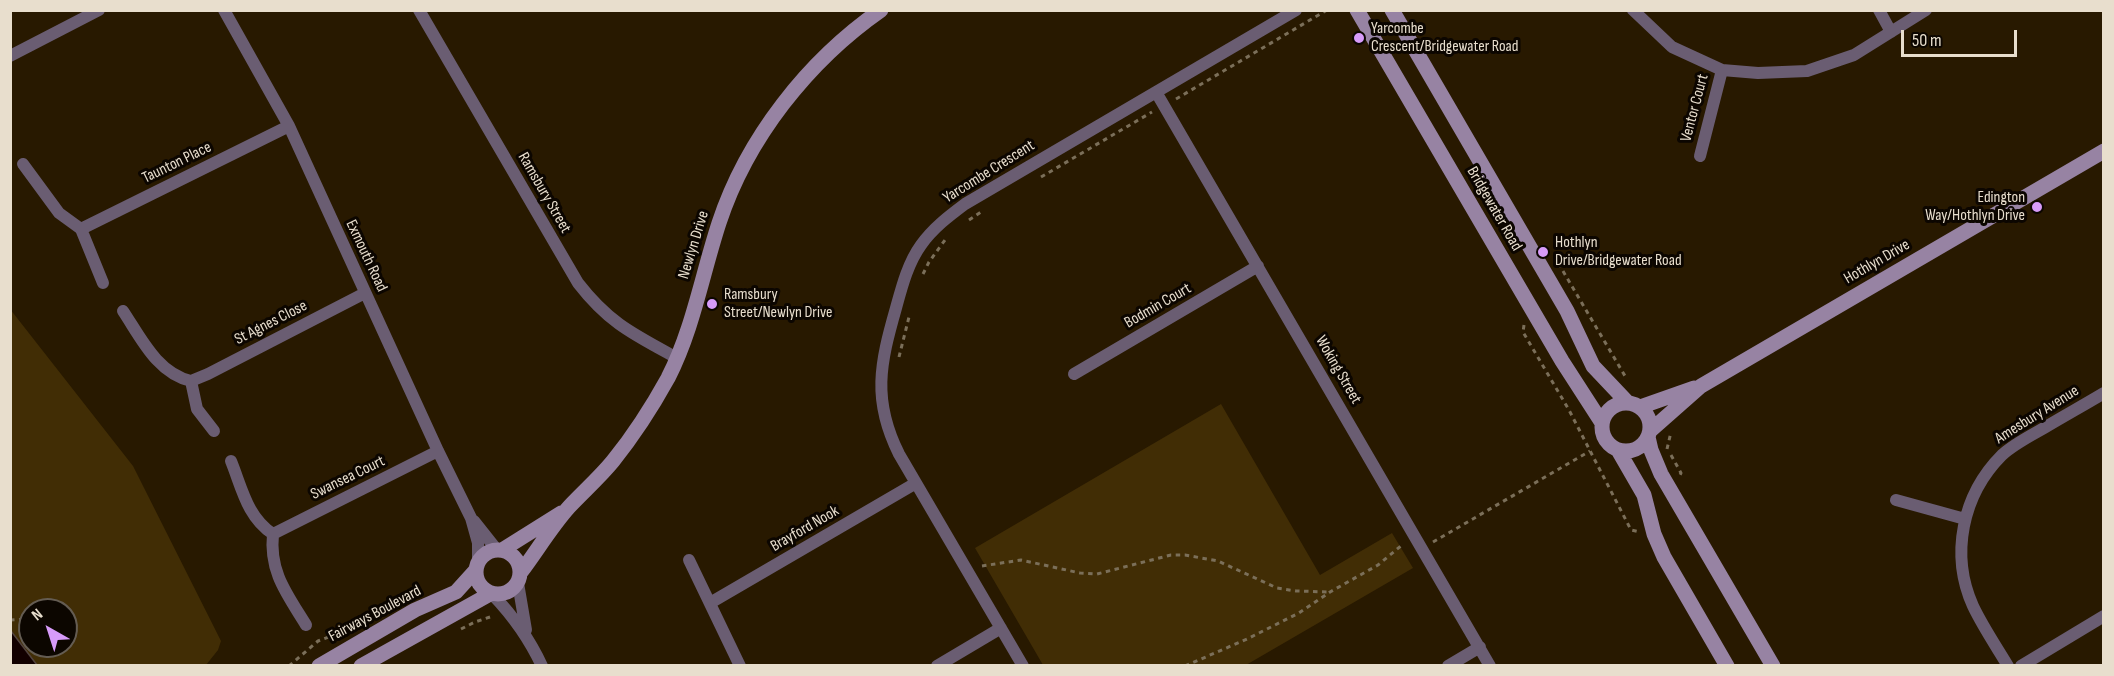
<!DOCTYPE html>
<html>
<head>
<meta charset="utf-8">
<style>
  body { margin:0 }
  #map { position:relative; width:2114px; height:676px; overflow:hidden; background:#281900; font-family:"Sofia Sans Condensed",sans-serif }
  canvas { display:block }
  .frame { position:absolute; inset:0; border:12px solid #e8decd; pointer-events:none }
  .north { position:absolute; left:18px; top:598px; width:60px; height:60px; box-sizing:border-box; background:#0c0600; border:2px solid #645c52; border-radius:50%; rotate:321deg; font-size:16px; font-weight:700; line-height:24px; text-align:center; color:#e8decd }
  .north::after { content:''; display:block; margin:auto; width:21px; height:27px; background:#d79bf9; clip-path:polygon(50% 0,100% 100%,50% 72%,0 100%) }
  .scale { position:absolute; left:1901px; top:30px; width:116px; height:27px; box-sizing:border-box; border:3px solid #e8decd; border-top:0; padding-left:8px; font-size:18px; line-height:21px; white-space:nowrap; color:#e8decd; -webkit-text-stroke:4px #0c0600; paint-order:stroke }
</style>
</head>
<body>
<div id="map">
<canvas width="2114" height="676"></canvas>
<div class="frame"></div>
<div class="north">N</div>
<div class="scale">50 m</div>
</div>
<script>
const ctx = document.querySelector('canvas').getContext('2d');
ctx.lineJoin = 'round';
function fill(path, color) {
  ctx.fillStyle = color;
  ctx.fill(path, 'evenodd');
}
function strokePath(path, color, width, dash) {
  ctx.strokeStyle = color;
  ctx.lineWidth = width;
  ctx.lineCap = dash ? 'butt' : 'round';
  ctx.setLineDash(dash || []);
  ctx.stroke(path);
}
function drawText(font, color, halo, rows, align = 'center') {
  ctx.font = font + ' "Sofia Sans Condensed",sans-serif';
  ctx.lineWidth = 6;
  ctx.setLineDash([]);
  ctx.textBaseline = 'middle';
  ctx.strokeStyle = halo;
  ctx.fillStyle = color;
  for (const [text, x, y, turn = 0] of rows) {
    ctx.save();
    ctx.translate(x, y);
    ctx.rotate((+turn || 0) * Math.PI / 180);
    ctx.textAlign = isNaN(turn) ? turn : align;
    if (halo) ctx.strokeText(text, 0, 0);
    ctx.fillText(text, 0, 0);
    ctx.restore();
  }
}
const green = new Path2D(`
  M10,309l123,157 88,175 -3,9 -12,15h-195zM30,610h36v36h-36z
  M1221,404l99,171 72,-42 21,35 -167,97h-203l-68,-117z`);
const water = new Path2D(`
  M11,631l26,34h-26z`);
const path = new Path2D(`
  M1176,99l151,-89
  M1041,177l111,-65
  M969,220l12,-8
  M1557,265l3,1 65,110
  M923,274l6,-12 16,-22
  M1524,325l-1,7 46,78 62,120 9,2
  M899,357l10,-40
  M1667,449l4,-17
  M1671,455l10,18 -1,2
  M1433,542l157,-91
  M982,566l39,-6 59,13 17,1 74,-19h14l33,6 59,27 19,3 34,1
  M10,620l20,-1
  M461,629l14,-7 18,-6
  M289,666l29,-25 30,-11
  M1185,666l62,-27 52,-26 31,-21 48,-27 24,-20`);
const street = new Path2D(`
  M224,10l65,116 149,325 33,67 7,25v18
  M419,10l159,273c31,40 55,51 99,75
  M1633,10l39,37 50,23 36,3 49,-2 47,-16 72,-45
  M1879,10l12,22
  M10,56l89,-46
  M1156,92l334,574
  M1700,156l22,-86
  M23,164l36,49 22,16 22,54
  M81,229l208,-103
  M123,311c18,27 34,62 68,70l6,28 17,22
  M1074,374l184,-108
  M191,381l17,-7 157,-81
  M231,461c11,27 16,56 42,73 -4,38 14,60 33,91
  M1896,500l69,19
  M474,521l23,29
  M273,534l165,-83
  M689,560l51,106
  M518,583l8,47
  M493,595c21,22 36,43 49,71
  M710,603l206,-120
  M937,666l64,-38
  M1023,666l-124,-212c-27,-54 -19,-90 -3,-146 6,-22 12,-45 25,-63 12,-17 28,-29 44,-41l331,-194
  M1448,666l32,-19
  M2008,666c-12,-20 -25,-39 -35,-60 -23,-51 -11,-111 29,-151 12,-11 28,-19 42,-27 20,-12 40,-23 60,-35
  M2021,666l83,-50`);
const secondary = new Path2D(`
  M1357,10l205,351 40,62
  M1392,10l175,301 26,55 35,37
  M1602 427a24 24 0 1 1 48 0a24 24 0 1 1-48 0Z
  M1640,407l54,-19
  M1650,431l51,-45 403,-235
  M1648,437l3,13 10,24 112,192
  M1618,450l26,45 10,39 10,23 63,109
  M476 572a22 22 0 1 1 44 0a22 22 0 1 1-44 0Z
  M502,550l59,-37
  M521,572c16,-21 30,-45 48,-65 15,-16 31,-30 44,-46 21,-26 39,-54 55,-83 25,-49 34,-103 51,-155 28,-85 89,-162 162,-213
  M319,666l96,-56 41,-18 19,-21
  M361,666l129,-72`);
const markers = [
  [1359,38,6,"#d79bf9"],
  [2037,207,6,"#d79bf9"],
  [1543,252,6,"#d79bf9"],
  [712,304,6,"#d79bf9"]
];
const poiNames = [
  ["Yarcombe",1371,29],
  ["Crescent/Bridgewater Road",1371,47],
  ["Edington",2025,198,"right"],
  ["Way/Hothlyn Drive",2025,216,"right"],
  ["Hothlyn",1555,243],
  ["Drive/Bridgewater Road",1555,261],
  ["Ramsbury",724,295],
  ["Street/Newlyn Drive",724,313]
];
const streetNames = [
  ["Ventor Court",1695,108,-75],
  ["Taunton Place",177,163,-26],
  ["Yarcombe Crescent",989,172,-32],
  ["Ramsbury Street",544,193,60],
  ["Bridgewater Road",1494,209,60],
  ["Newlyn Drive",694,245,-73],
  ["Exmouth Road",366,256,65],
  ["Hothlyn Drive",1877,262,-30],
  ["Bodmin Court",1158,306,-30],
  ["St Agnes Close",271,323,-27],
  ["Woking Street",1338,370,60],
  ["Amesbury Avenue",2037,415,-32],
  ["Swansea Court",348,478,-26],
  ["Brayford Nook",805,529,-30],
  ["Fairways Boulevard",375,614,-28]
];
fill(green, '#412d05');
fill(water, '#120000');
strokePath(water, '#52433e', 1.5);
strokePath(path, '#7b6f59', 3, [4.5, 4.5]);
strokePath(street, '#6a5d72', 12);
strokePath(secondary, '#9783a3', 15);
for (const [x, y, r, color] of markers) {
  const dot = new Path2D();
  dot.arc(x, y, r, 0, 2 * Math.PI);
  ctx.fillStyle = color;
  ctx.fill(dot);
  strokePath(dot, '#0c0600', 2);
}
drawText('16px', '#e8decd', '#0c0600', poiNames, 'left');
drawText('16px', '#e8decd', '#0c0600', streetNames);
</script>
</body>
</html>
